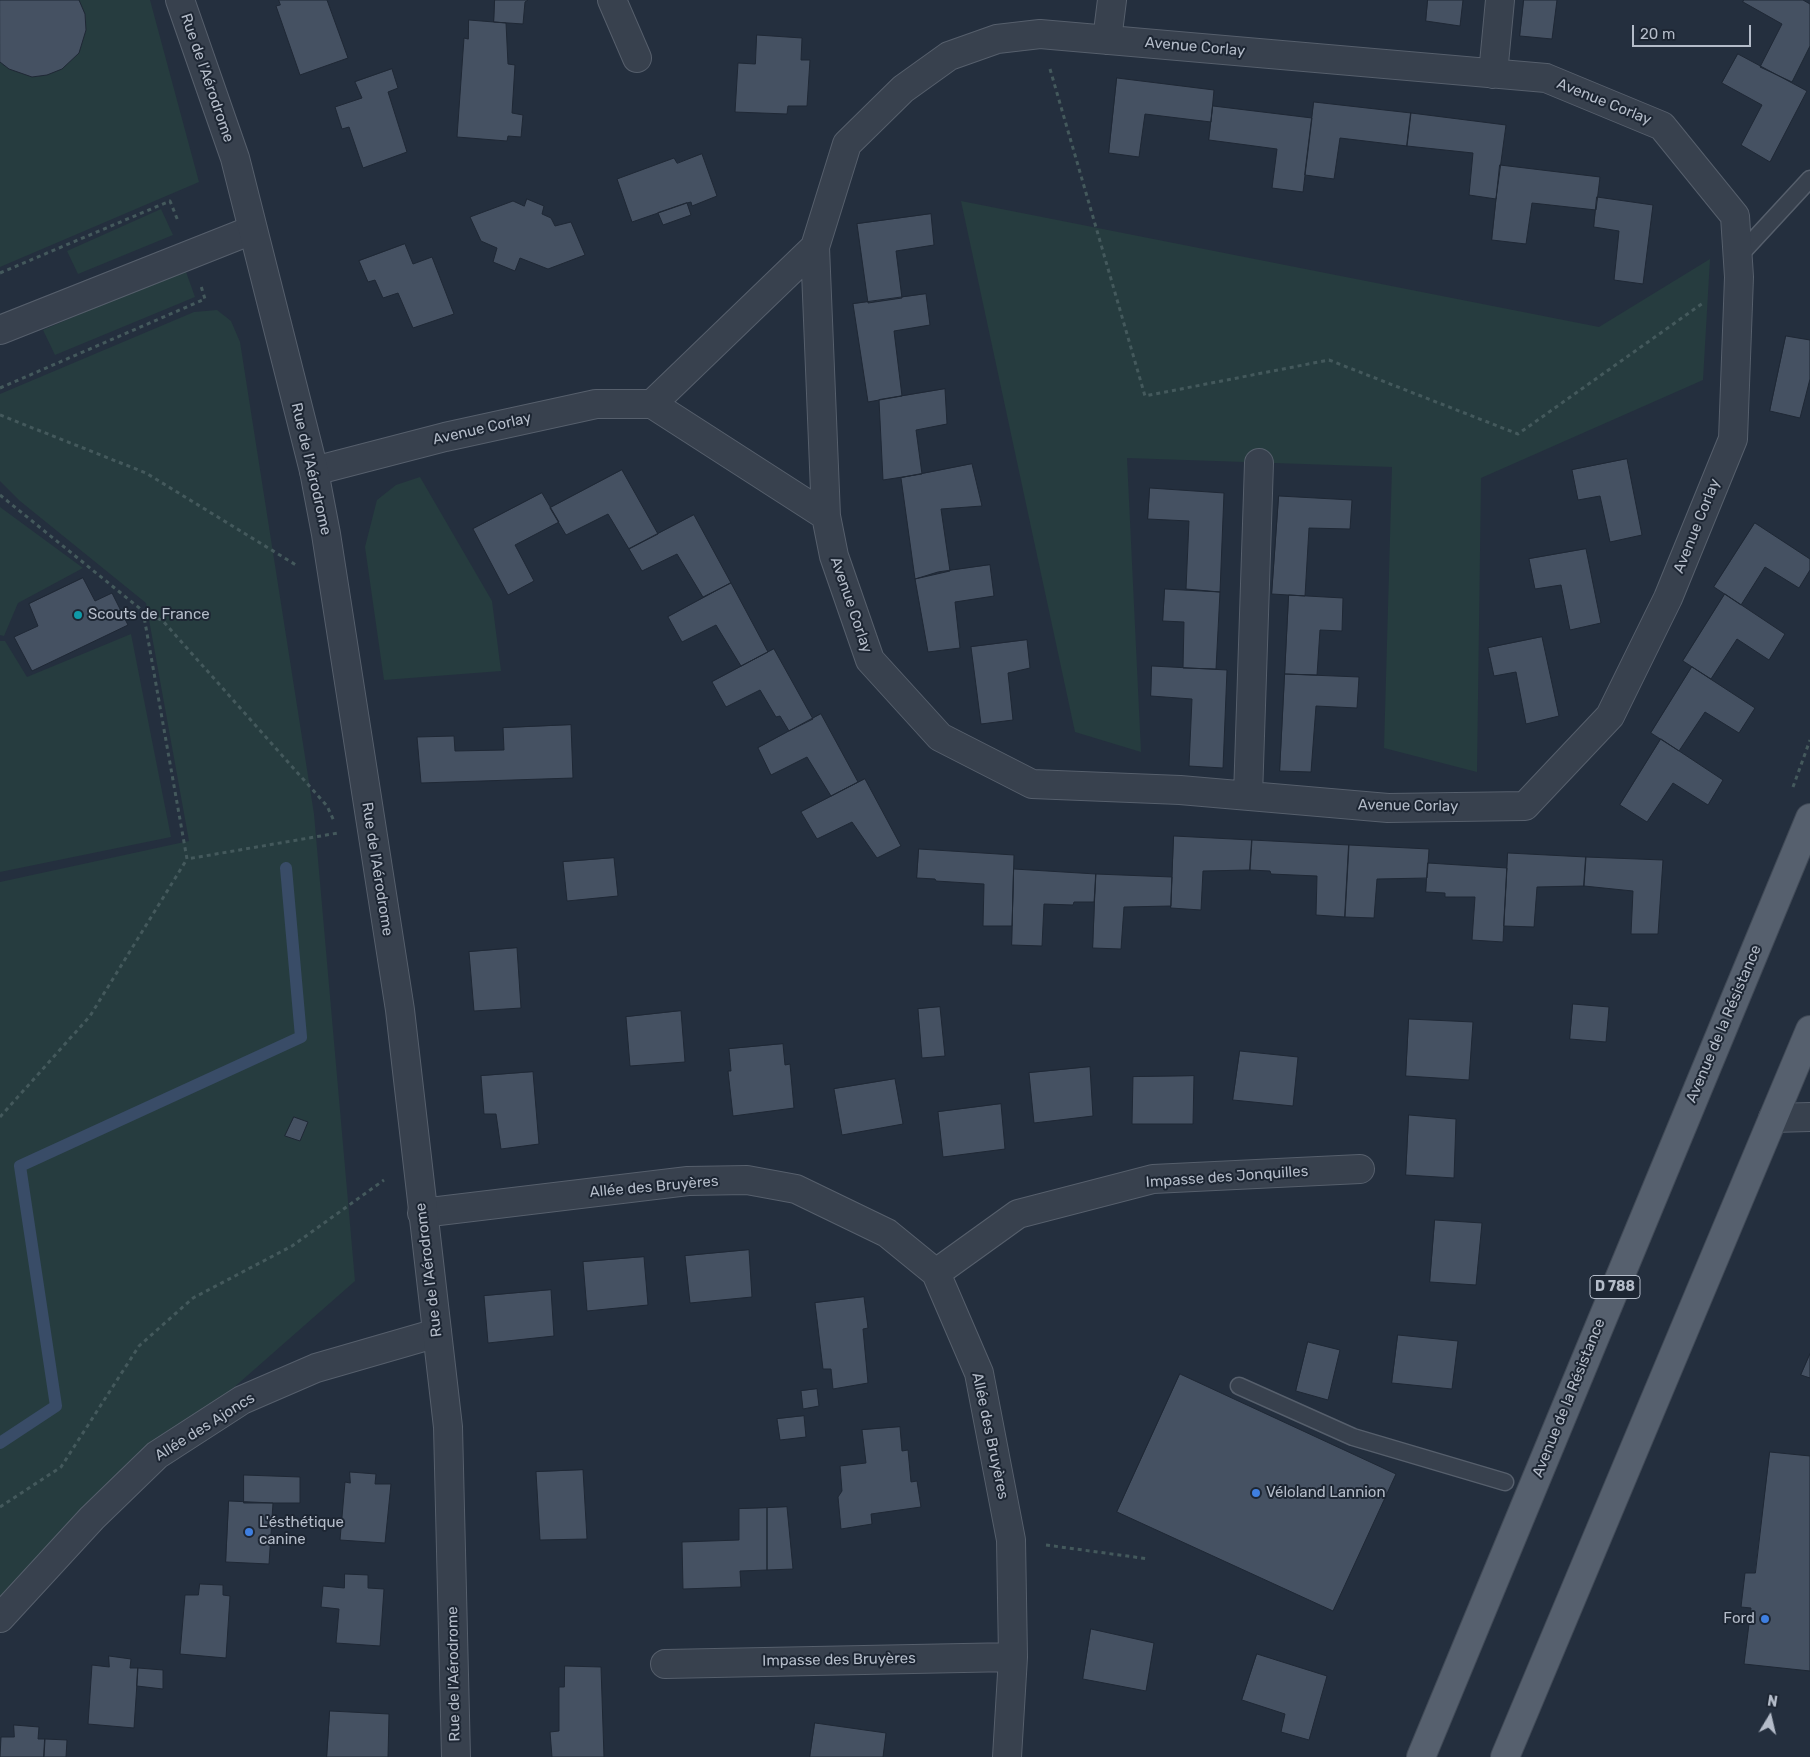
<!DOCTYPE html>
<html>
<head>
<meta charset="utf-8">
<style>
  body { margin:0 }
  #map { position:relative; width:1810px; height:1757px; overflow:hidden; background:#242f3e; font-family:Rubik,sans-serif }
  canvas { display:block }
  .north { position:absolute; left:1745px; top:1692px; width:50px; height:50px; -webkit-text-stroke:4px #1d2633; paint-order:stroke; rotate:9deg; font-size:14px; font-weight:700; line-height:20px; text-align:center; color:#b4bcc9 }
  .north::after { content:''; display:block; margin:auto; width:18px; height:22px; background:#b4bcc9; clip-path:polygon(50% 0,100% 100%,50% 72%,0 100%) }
  .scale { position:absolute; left:1632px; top:25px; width:119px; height:22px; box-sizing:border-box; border:2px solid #b4bcc9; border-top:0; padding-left:6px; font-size:15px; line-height:18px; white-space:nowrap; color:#b4bcc9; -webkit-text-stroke:4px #1d2633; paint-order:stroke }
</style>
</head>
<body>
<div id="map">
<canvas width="1810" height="1757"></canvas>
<div class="north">N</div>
<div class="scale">20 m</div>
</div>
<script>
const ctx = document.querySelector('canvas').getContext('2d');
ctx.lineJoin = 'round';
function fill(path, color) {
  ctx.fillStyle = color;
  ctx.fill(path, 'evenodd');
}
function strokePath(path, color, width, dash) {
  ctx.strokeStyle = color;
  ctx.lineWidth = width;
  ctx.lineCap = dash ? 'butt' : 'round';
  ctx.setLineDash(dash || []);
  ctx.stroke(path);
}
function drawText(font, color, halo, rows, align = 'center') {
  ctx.font = font + ' Rubik,sans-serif';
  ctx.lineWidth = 4;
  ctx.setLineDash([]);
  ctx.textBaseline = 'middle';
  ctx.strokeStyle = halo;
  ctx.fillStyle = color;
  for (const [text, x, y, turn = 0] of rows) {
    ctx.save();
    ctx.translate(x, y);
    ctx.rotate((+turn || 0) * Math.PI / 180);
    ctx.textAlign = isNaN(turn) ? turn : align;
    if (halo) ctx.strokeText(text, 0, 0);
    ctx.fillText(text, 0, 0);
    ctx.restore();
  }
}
const green = new Path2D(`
  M0,0h150l49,182 -199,85z
  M961,201l638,126 111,-68 -7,121 -222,98 -4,294 -93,-24 8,-281 -265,-9 14,294 -66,-20z
  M161,209l12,26 -95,39 -11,-23z
  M185,269l10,28 -140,58 -12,-25z
  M217,310l14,11 9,21 74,472 41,467 -198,174 -157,167v-740l189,-41 -43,-238 -126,-102 -20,-20v-87l194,-82z
  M420,477l72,124 9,70 -117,9 -19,-133 12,-47 19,-15z
  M0,507l83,61 -65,35 -14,33 -4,-1z
  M131,634l40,203 -171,35v-231h5l22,36z`);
const stream = new Path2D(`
  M0,1443l56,-37 -36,-240 281,-129 -15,-169`);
const building = new Path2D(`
  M0,0h79l6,14 1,16 -7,23 -17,16 -15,6 -15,2 -23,-8 -9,-7z
  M279,0h48l21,58 -48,17 -24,-69 4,-1z
  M495,0h33l-3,2 -2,22 -29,-2z
  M1428,0h35l-3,26 -34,-5z
  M1524,0h33l-5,39 -32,-3z
  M1744,0h59l7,4v42l-18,36 -32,-15 22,-43 -39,-22z
  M469,20l37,3 2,41 7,1 -3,48 11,2 -2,22 -13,-1 -1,5 -50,-4 7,-99 4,1z
  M757,35l45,3 -1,22h9l-3,46h-19l-1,8 -52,-2 3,-49 17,1z
  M1738,54l69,37 -37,71 -29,-17 21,-40 -40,-22z
  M392,69l6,19 -10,4 19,60 -44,16 -14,-41 -7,2 -7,-22 27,-9 -7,-16z
  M1117,78l97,12 -3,32 -66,-8 -6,43 -30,-4z
  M1314,102l97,11 -4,33 -67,-8 -6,41 -29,-4z
  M1213,106l99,12 -9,74 -31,-4 5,-39 -68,-9z
  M1411,113l95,12 -10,74 -27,-4 4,-42 -66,-7z
  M702,154l15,42 -25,10 -1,-4 -4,1 -55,19 -15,-43 57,-21 3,5z
  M1500,165l100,12 -4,33 -64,-7 -6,41 -34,-4z
  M1597,197l56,8 -10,79 -29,-4 5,-49 -25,-4z
  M527,199l17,7 -2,8 9,4 4,8 16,-4 14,33 -37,14 -28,-11 -5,13 -22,-9 4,-14 -16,-7 -11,-24 43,-16 11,5z
  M687,203l4,12 -28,10 -5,-12z
  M931,214l3,31 -38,6 6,47 -34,5 -11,-79z
  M405,244l8,20 19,-7 22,57 -41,14 -15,-35 -15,5 -8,-18 -7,2 -9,-21z
  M926,294l4,31 -36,6 8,65 -34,6 -15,-98z
  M1786,336l24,4v39l-10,39 -30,-7z
  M945,389l2,35 -31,6 6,44 -39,6 -4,-80z
  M1627,459l15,76 -32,7 -10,-46 -22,4 -6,-30z
  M972,464l10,42 -41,3 9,62 -35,8 -14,-101z
  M622,470l36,64 -29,15 -21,-35 -42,21 -16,-27z
  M1150,488l74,5 -4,99 -34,-3 3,-68 -41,-2z
  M542,493l17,29 -44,23 19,36 -26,14 -35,-66z
  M1279,496l73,4 -2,29 -41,-1 -4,68 -33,-2z
  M694,515l37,68 -28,14 -26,-43 -35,17 -13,-22z
  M1755,523l55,36v11l-11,18 -34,-21 -24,38 -27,-18z
  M1586,549l15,74 -31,7 -9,-45 -26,4 -6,-30z
  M990,565l4,31 -39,6 5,46 -32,4 -13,-73 23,-7z
  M83,578l12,23 17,-8 16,32 -96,46 -18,-34 24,-11 -9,-22z
  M731,583l37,69 -27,14 -25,-41 -34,17 -14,-25z
  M1165,589l55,3 -4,77 -33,-1 1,-46 -21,-1z
  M1725,594l60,40 -16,26 -32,-21 -26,40 -28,-18z
  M1289,595l54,3 -1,33 -22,-1 -3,45 -32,-1z
  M1542,637l17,79 -33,8 -10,-52 -22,4 -6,-28z
  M1027,640l3,28 -22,5 5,47 -32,4 -10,-77z
  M774,649l39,70 -24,12 -9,-15 -4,1 -16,-27 -34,17 -14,-25z
  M1152,666l75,4 -4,98 -34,-2 3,-67 -41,-3z
  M1692,667l63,41 -16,25 -34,-21 -26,39 -28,-18z
  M1285,674l74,3 -2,31 -41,-2 -5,66 -31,-1z
  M821,714l37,68 -27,14 -24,-39 -36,18 -13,-27z
  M571,725l2,53 -152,5 -4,-46 37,-1 1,15 49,-1 -1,-22z
  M1661,739l62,41 -15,25 -35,-22 -26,39 -27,-17z
  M865,779l36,67 -24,12 -25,-36 -35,17 -16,-27z
  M1174,836l78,4 -2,30 -47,1 -2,39 -30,-2z
  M1252,840l97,5 -4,72 -29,-2 1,-39 -46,-2 -1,-3 -20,-1z
  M1349,845l80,4 -2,29 -50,1 -3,39 -29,-1z
  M919,849l95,6 -2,71h-29l1,-42 -48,-3 -1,-2 -18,-1z
  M1508,853l78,4 -2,29 -47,1 -3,40 -30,-1z
  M1586,857l77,3 -5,74h-27l2,-43 -49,-5z
  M614,858l4,38 -51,5 -4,-39z
  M1428,863l79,5 -4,74 -31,-2 3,-43h-30v-4l-19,-1z
  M1014,869l82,5 -2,28h-20l-1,3 -29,-1 -2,42 -30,-1z
  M1096,874l76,3 -1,29 -47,1 -3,42 -28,-1z
  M517,948l4,60 -47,3 -5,-59z
  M1573,1004l36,3 -3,35 -36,-3z
  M940,1007l5,49 -23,2 -4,-49z
  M681,1011l4,51 -55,4 -4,-49z
  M1409,1019l64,3 -4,58 -63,-4z
  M783,1044l2,21 5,-1 4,44 -61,8 -5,-45h3l-2,-22z
  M1240,1051l58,6 -5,49 -60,-6z
  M1090,1067l3,49 -59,7 -5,-50z
  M533,1072l6,72 -38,5 -5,-35h-12l-3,-38z
  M1194,1076l-1,48h-61l1,-47z
  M895,1079l8,45 -61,11 -8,-46z
  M1001,1104l4,45 -62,8 -5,-45z
  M1409,1115l47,4 -2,59 -48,-3z
  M294,1117l14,5 -8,19 -15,-5z
  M1435,1220l47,3 -6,62 -46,-3z
  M749,1250l3,47 -62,6 -5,-47z
  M644,1257l4,48 -61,6 -4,-49z
  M551,1290l3,46 -66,7 -4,-47z
  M864,1297l4,31 -5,1 5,54 -35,6 -2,-20h-8l-8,-66z
  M1398,1335l60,6 -6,48 -60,-6z
  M1308,1342l32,8 -12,50 -32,-9z
  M1810,1354v24l-9,-3z
  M1180,1374l216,100 -63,137 -216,-99z
  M817,1389l2,17 -16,3 -2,-18z
  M804,1416l2,21 -26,3 -3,-21z
  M900,1427l2,24 6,-1 3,32 6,-1 4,26 -50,7 1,10 -31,5 -3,-32 4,-6 -2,-25 26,-3 -4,-33z
  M1770,1452l40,4v215l-66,-7 7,-56 -10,-1 4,-34h10z
  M583,1470l4,69 -47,1 -4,-68z
  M350,1472l26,2 -1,10h16l-6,59 -45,-3 5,-58 5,1z
  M244,1475l56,2v26h-56z
  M229,1501l44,2 -4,61 -43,-2z
  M787,1507l6,62 -26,1v-62z
  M767,1508v62l-27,1 1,16 -58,2 -1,-47 57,-2v-31z
  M345,1574l23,1v13l16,1 -4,57 -44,-3 3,-34 -18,-2 2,-21 21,2z
  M200,1584l23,1v10l7,1 -4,62 -46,-4 5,-59h13z
  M1091,1629l63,14 -8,48 -63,-12z
  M1257,1654l70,22 -18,64 -28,-8 4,-18 -43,-14z
  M109,1656l22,3 -1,9h8l-4,60 -46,-4 4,-59 17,2z
  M565,1666l36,1 3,90h-52l-2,-25 9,-1v-44h5z
  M138,1668l25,2v19l-26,-3z
  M330,1711l59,3 -1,43h-61z
  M815,1723l71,10 -3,24h-73z
  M14,1725l25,2 -1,12h7l-1,18h-44l1,-20h13z
  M45,1739l22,1 -1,17h-22z`);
const path = new Path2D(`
  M1050,69l95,327 184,-36 189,74 185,-131
  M0,273l170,-72 8,20
  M0,388l205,-89 -4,-13
  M0,415l146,58 150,92
  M0,495l143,116 44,248 151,-26
  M143,611l20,10 164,185 7,15
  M1793,787l17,-47
  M0,1117l90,-101 97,-157
  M0,1507l61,-40 78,-121 54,-48 99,-52 92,-66
  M1046,1545l103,14`);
const service = new Path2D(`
  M1737,258l73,-79
  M1239,1386l114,51 152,45`);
const minor = new Path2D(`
  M612,0l25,58
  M1107,40l5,-40
  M1493,74l7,-74
  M815,247l11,269
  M0,330l252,-100
  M314,471l131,-34 151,-33h56l163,-157 32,-103 56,-55 46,-33 48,-17 43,-5 506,44 116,48 73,90 4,61 -6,162 -65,159 -58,118 -85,90 -137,2 -208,-18 -148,-6 -92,-47 -70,-77 -36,-104 -8,-40 -174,-112
  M1248,796l11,-333
  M1773,1118l37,-1
  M422,1213l266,-32 59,-1 49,9 91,44 49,40 43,100 32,167 2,117 -6,100
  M936,1273l82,-59 135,-35 207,-10
  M0,1618l92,-100 65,-63 85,-55 74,-32 121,-35
  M665,1664l348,-7`);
const tertiary = new Path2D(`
  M180,0l55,158 79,313 12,63 74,476 48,417 8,330`);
const primary = new Path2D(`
  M1421,1757l389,-939
  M1505,1757l305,-727`);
const markers = [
  [78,615,5,"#0f9aa8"],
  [1256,1493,5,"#3f7fe0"],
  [249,1532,5,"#3f7fe0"],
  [1765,1619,5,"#3f7fe0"]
];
const shields = [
  [1615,1287,50]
];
const shieldNames = [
  ["D 788",1615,1287]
];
const streetNames = [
  ["Avenue Corlay",1195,47,5],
  ["Rue de l'Aérodrome",207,78,71],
  ["Avenue Corlay",1604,102,22],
  ["Avenue Corlay",482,429,-13],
  ["Rue de l'Aérodrome",311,469,77],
  ["Avenue Corlay",1697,526,-68],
  ["Avenue Corlay",851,605,71],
  ["Avenue Corlay",1408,806,1],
  ["Rue de l'Aérodrome",377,869,81],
  ["Avenue de la Résistance",1724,1024,-67],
  ["Impasse des Jonquilles",1227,1177,-4],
  ["Allée des Bruyères",654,1187,-5],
  ["Rue de l'Aérodrome",429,1270,-97],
  ["Avenue de la Résistance",1569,1398,-68],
  ["Allée des Ajoncs",205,1427,-32],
  ["Allée des Bruyères",990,1436,78],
  ["Impasse des Bruyères",839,1660,-1],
  ["Rue de l'Aérodrome",454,1674,-91]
];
const poiNames = [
  ["Scouts de France",88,615],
  ["Véloland Lannion",1266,1493],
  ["L'ésthétique",259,1523],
  ["canine",259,1540],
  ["Ford",1755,1619,"right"]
];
fill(green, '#263c3f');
strokePath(stream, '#394c67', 12);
fill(building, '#455162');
strokePath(building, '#1f2835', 1);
strokePath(service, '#565f6c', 19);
strokePath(minor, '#565f6c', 30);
strokePath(tertiary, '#565f6c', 30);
strokePath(primary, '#414a57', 30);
strokePath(path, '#44595c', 3, [4, 4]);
strokePath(service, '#38414e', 16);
strokePath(minor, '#38414e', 28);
strokePath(tertiary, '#38414e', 28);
strokePath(primary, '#56606e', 28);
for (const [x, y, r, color] of markers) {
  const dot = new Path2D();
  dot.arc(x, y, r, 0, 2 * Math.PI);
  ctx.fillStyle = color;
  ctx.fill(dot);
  strokePath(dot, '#1d2633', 2);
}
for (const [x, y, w] of shields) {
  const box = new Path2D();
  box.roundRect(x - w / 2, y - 11.5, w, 23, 4);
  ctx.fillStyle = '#1d2633';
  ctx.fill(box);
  strokePath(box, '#b4bcc9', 1);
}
drawText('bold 14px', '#b4bcc9', null, shieldNames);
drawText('15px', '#b4bcc9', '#1d2633', streetNames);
drawText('15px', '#b4bcc9', '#1d2633', poiNames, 'left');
</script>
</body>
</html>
